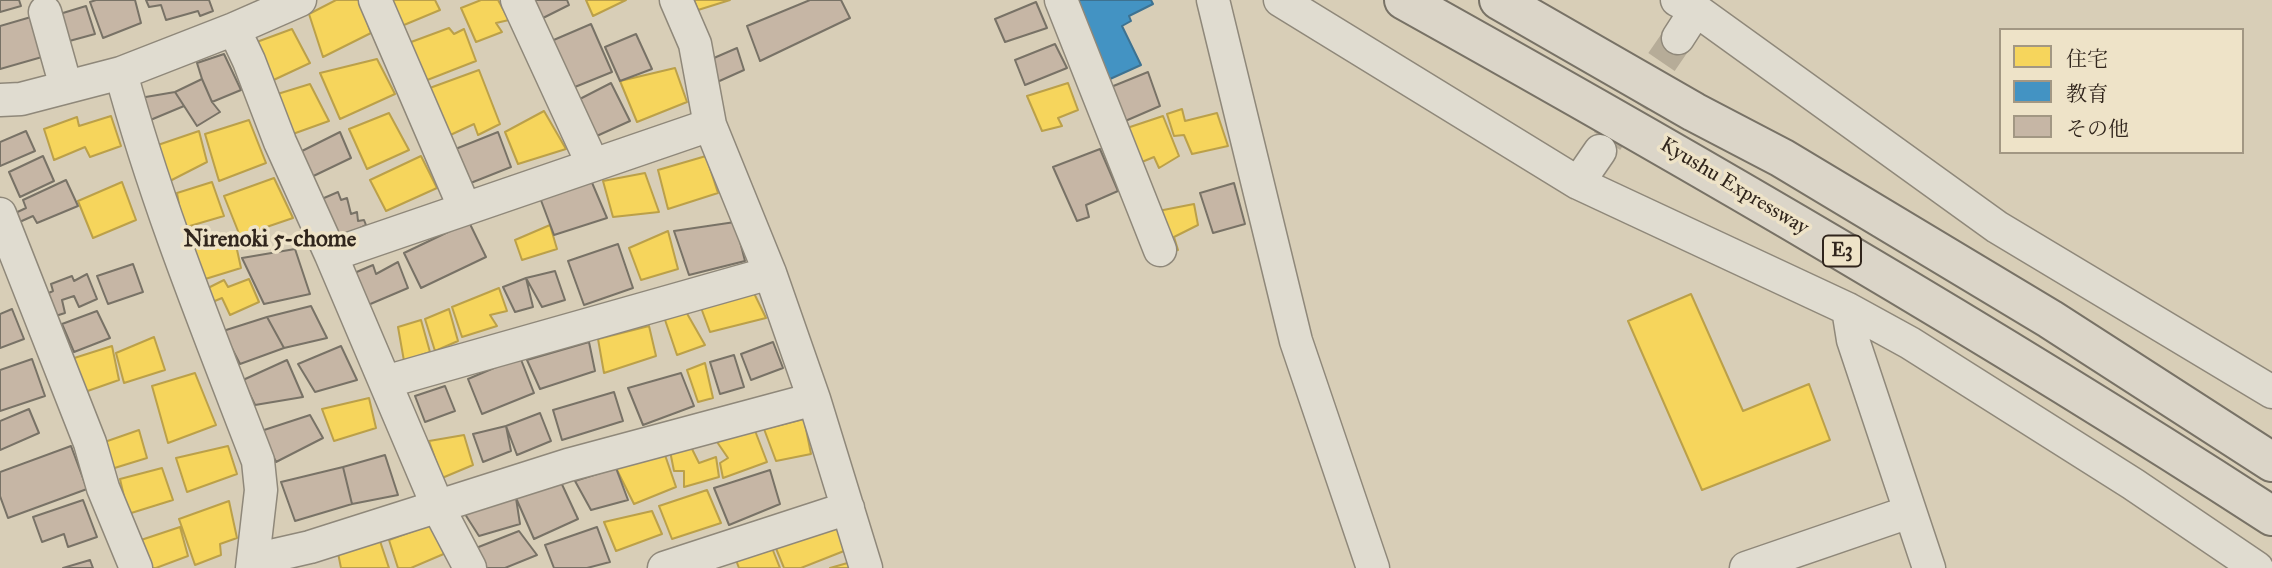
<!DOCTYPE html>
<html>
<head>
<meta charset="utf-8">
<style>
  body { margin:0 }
  #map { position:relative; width:2272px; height:568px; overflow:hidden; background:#d8ceb7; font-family:"IM FELL Great Primer","Noto Serif JP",serif }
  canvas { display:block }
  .legend { position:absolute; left:1999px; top:28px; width:245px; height:126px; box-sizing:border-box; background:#eee3c8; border:2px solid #a29783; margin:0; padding:9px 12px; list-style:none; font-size:21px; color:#30251c }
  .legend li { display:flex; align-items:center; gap:14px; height:35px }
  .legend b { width:35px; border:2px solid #a29783 }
</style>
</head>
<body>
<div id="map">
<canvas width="2272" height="568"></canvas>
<ul class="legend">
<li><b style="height:19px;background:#f6d55c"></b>住宅</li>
<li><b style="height:19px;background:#4393c3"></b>教育</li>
<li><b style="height:19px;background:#c6b6a5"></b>その他</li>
</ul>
</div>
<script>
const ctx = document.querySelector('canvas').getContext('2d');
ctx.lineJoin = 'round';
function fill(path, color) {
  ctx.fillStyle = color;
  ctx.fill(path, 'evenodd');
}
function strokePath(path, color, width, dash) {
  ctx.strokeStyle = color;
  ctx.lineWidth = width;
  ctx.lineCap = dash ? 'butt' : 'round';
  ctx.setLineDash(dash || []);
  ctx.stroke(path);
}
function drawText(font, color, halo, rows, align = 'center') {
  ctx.font = font + ' "IM FELL Great Primer",serif';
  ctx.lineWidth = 7;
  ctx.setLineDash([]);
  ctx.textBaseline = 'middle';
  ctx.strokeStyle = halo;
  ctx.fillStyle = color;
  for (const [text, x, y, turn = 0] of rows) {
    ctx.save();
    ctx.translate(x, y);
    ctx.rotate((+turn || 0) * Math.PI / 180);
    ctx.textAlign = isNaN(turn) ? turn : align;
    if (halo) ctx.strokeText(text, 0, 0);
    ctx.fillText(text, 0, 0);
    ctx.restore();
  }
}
const homes = new Path2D(`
  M336,0h23l12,33 -48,24 -14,-43z
  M379,0h56l5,10 -48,20z
  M481,0h17l11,20 -13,3 6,9 -26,10 -15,-34z
  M586,0h40l-33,16z
  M694,0h36l-32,10z
  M449,28l5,6 10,-5 12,32 -59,23 -14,-39z
  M292,29l18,34 -45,21 -11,-41z
  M377,59l18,35 -55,25 -20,-46z
  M675,68l12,34 -50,20 -17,-41z
  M479,70l21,54 -22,11 -4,-11 -28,13 -19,-48z
  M1068,83l10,27 -20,8 4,8 -20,5 -15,-35z
  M310,84l19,37 -39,14 -19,-39z
  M1182,109l3,12 32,-8 11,33 -36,8 -8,-19 -10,1 -7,-22z
  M544,111l22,38 -48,15 -13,-32z
  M389,113l20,37 -42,19 -18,-40z
  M111,116l10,30 -31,11 -5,-10 -31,13 -10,-31 33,-12 2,9z
  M1163,116l16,40 -20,12 -5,-11 -17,7 -13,-35z
  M249,120l17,43 -47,18 -14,-47z
  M199,131l8,31 -45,23 -13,-37z
  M421,156l16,32 -51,23 -16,-31z
  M706,156l12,37 -50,16 -10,-39z
  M645,173l14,39 -46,5 -10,-36z
  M274,178l19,40 -53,18 -16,-40z
  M122,182l14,38 -43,18 -15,-37z
  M212,182l12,34 -41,12 -6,-35z
  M1194,204l4,21 -24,12 4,13 -15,4 -10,-42z
  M550,225l7,24 -35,11 -7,-20z
  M668,231l10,38 -37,11 -12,-32z
  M234,236l7,32 -39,12 -8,-32z
  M249,279l10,23 -29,13 -8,-17 -12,5 -6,-13 20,-10 4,7z
  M499,288l8,23 -17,4 7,11 -35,11 -10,-30z
  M752,289l14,29 -56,14 -10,-27z
  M1691,294l52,117 66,-27 21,56 -128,50 -74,-169z
  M449,309l9,32 -23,10 -10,-32z
  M685,310l20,35 -28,10 -13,-38z
  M421,320l9,32 -26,9 -6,-34z
  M649,326l7,30 -52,17 -6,-34z
  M154,337l11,33 -41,13 -8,-30z
  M112,346l7,34 -40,14 -11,-34z
  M705,363l8,35 -15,4 -11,-32z
  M195,373l21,52 -48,18 -16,-57z
  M369,398l7,30 -42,13 -12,-32z
  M804,419l7,35 -35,7 -12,-32z
  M754,428l13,34 -44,16 -3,-15 8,-5 -13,-19z
  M139,430l8,28 -39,12 -12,-25z
  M464,435l9,30 -31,13 -13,-37z
  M690,445l9,18 17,-6 3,20 -35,10v-16h-10l-4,-20z
  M228,446l9,28 -50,18 -11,-34z
  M665,455l11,32 -42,17 -18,-36z
  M162,468l11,32 -45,14 -8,-35z
  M707,490l14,33 -49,16 -13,-33z
  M229,501l8,37 -17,6 1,11 -26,10 -16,-46z
  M652,511l10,23 -46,17 -12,-29z
  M836,522l8,29 -43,17h-17l-11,-27z
  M435,523l11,30 -35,15h-13l-9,-28z
  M180,527l8,29 -32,12h-11l-10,-26z
  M380,541l9,27h-48l-3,-15z
  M770,543l10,25h-41l-6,-16z
  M851,562l2,6h-23z`);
const schools = new Path2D(`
  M1065,0h86l2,4 -24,12 2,5 -9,5 19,39 -42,19z`);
const building = new Path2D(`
  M0,0h19l2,6 -21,6z
  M96,0h39l6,23 -38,15 -13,-36z
  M146,0h63l4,11 -13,5 -2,-5 -32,9 -5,-15 -12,2z
  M523,0h44l2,5 -36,18z
  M810,0h31l9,18 -90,43 -13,-35z
  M1036,2l11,26 -42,14 -10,-23z
  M86,6l9,28 -33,9 -9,-27z
  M31,17l11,40 -42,12v-43z
  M591,24l21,48 -52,21 -18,-48z
  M636,34l16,35 -32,12 -15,-34z
  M1055,44l12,24 -42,17 -10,-25z
  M737,48l7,22 -29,13 -8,-22z
  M224,54l17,36 -29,12 -10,-23 -5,-16z
  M1148,72l12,34 -44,19 -15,-34z
  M202,79l10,23 8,10 -23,14 -22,-34z
  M611,83l19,38 -40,18 -16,-37z
  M175,92l9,14 -48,20 -8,-26z
  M26,131l9,20 -35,15v-24z
  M340,132l11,26 -48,23 -9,-26z
  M498,132l13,35 -48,19 -15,-34z
  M1100,149l18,42 -32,14 3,12 -12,4 -24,-54z
  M43,156l11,25 -34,16 -11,-25z
  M590,178l17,40 -53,17 -15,-40z
  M66,180l12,26 -41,17 -4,-7 -18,8 -4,-9 15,-7 -3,-8z
  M1234,183l11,41 -32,9 -13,-40z
  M338,192l3,8 6,-2 4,16 6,-2 1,9 6,-1 2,5 -33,17 -16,-41z
  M469,222l17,35 -65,31 -17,-35z
  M735,222l10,39 -56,14 -15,-44z
  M618,244l15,44 -49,17 -16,-44z
  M295,249l15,45 -46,10 -22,-46z
  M398,262l10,26 -40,17 -16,-31 21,-9 3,9z
  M133,264l10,28 -35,12 -11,-28z
  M555,271l10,29 -23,7 -16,-29z
  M87,274l10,25 -18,8 -5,-11 -12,4 3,13 -19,6 -8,-21 15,-7 -2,-7 21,-8 2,5z
  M526,278l7,29 -18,5 -12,-25z
  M311,306l16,32 -43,10 -17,-31z
  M12,309l12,30 -24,9v-34z
  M97,311l13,27 -36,14 -12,-28z
  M267,317l17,31 -44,16 -17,-33z
  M589,342l6,29 -55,18 -13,-29z
  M773,342l10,26 -32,12 -10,-26z
  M341,346l16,34 -42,12 -17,-28z
  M734,355l10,32 -24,7 -10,-32z
  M520,357l14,36 -52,21 -14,-35z
  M32,359l13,37 -45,15v-41z
  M287,360l16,37 -48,8 -12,-25z
  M681,373l13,33 -51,19 -15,-37z
  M445,386l10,25 -30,11 -10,-26z
  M614,392l9,29 -61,19 -9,-30z
  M29,409l10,24 -39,17v-29z
  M540,413l11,28 -34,14 -11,-29z
  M310,415l13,23 -47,24 -15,-31z
  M506,426l5,25 -28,11 -10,-28z
  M71,446l16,43 -79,29 -8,-22v-24z
  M385,455l13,40 -46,9 -9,-37z
  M343,467l9,37 -57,17 -14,-39z
  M616,468l12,32 -37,10 -16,-29z
  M770,470l10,34 -51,21 -15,-37z
  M559,478l19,41 -44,20 -18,-41z
  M516,498l4,26 -41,12 -16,-25z
  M83,500l14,37 -29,10 -4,-13 -22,8 -9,-25z
  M597,527l13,35 -23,6h-33l-9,-23z
  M519,531l18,24 -32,13h-21l-8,-20z
  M90,560l3,8h-30z`);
const minorTunnel = new Path2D(`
  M1607,141l71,-103`);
const minor = new Path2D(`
  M375,0l90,209
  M517,0l76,165
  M676,0l19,44 15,81 60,148 44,126 52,169
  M1061,0l99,250
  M1213,0l83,341 77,227
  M1280,0l298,183 270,126 62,34 223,141 124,84
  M1677,0l19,10 301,217 275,165
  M45,12l21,75
  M234,29l15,32 31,81 51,113 107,252 32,61
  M1678,38l18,-28
  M121,73c36,133 88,260 137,388l3,29 -9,78
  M0,100l21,-1 100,-26 113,-44 66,-29
  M1578,183l22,-32
  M0,214l90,229 13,45 33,80
  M331,255l379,-130
  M1848,309l5,31 76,228
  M385,382l385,-109
  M253,560l57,-13 258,-82 246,-66
  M664,568l184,-60
  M1746,568l163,-56`);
const highway = new Path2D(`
  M1404,0c294,164 585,333 868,516
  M1499,0l195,112 88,46 268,161 222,143`);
const shields = [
  [1842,251,38]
];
const shieldNames = [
  ["E3",1842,251]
];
const streetNames = [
  ["Kyushu Expressway",1734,187,31]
];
const neighbourhoodNames = [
  ["Nirenoki 5-chome",270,240]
];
fill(homes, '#f6d55c');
strokePath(homes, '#bba049', 2);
fill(schools, '#4393c3');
strokePath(schools, '#3d7291', 2);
fill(building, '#c6b6a5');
strokePath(building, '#787266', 2);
strokePath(minorTunnel, '#b6ac98', 32, [32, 16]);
strokePath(minor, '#8f887a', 35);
strokePath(highway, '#787266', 42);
strokePath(minor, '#e0dcd0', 32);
strokePath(highway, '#dbd5c8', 38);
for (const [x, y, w] of shields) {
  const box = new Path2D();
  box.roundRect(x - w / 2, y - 15.5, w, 31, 5);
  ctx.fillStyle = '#eee3c8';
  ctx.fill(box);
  strokePath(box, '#30251c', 2);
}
drawText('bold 19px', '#30251c', null, shieldNames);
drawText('21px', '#30251c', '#eee3c8', streetNames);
drawText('bold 23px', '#30251c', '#eee3c8', neighbourhoodNames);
</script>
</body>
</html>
